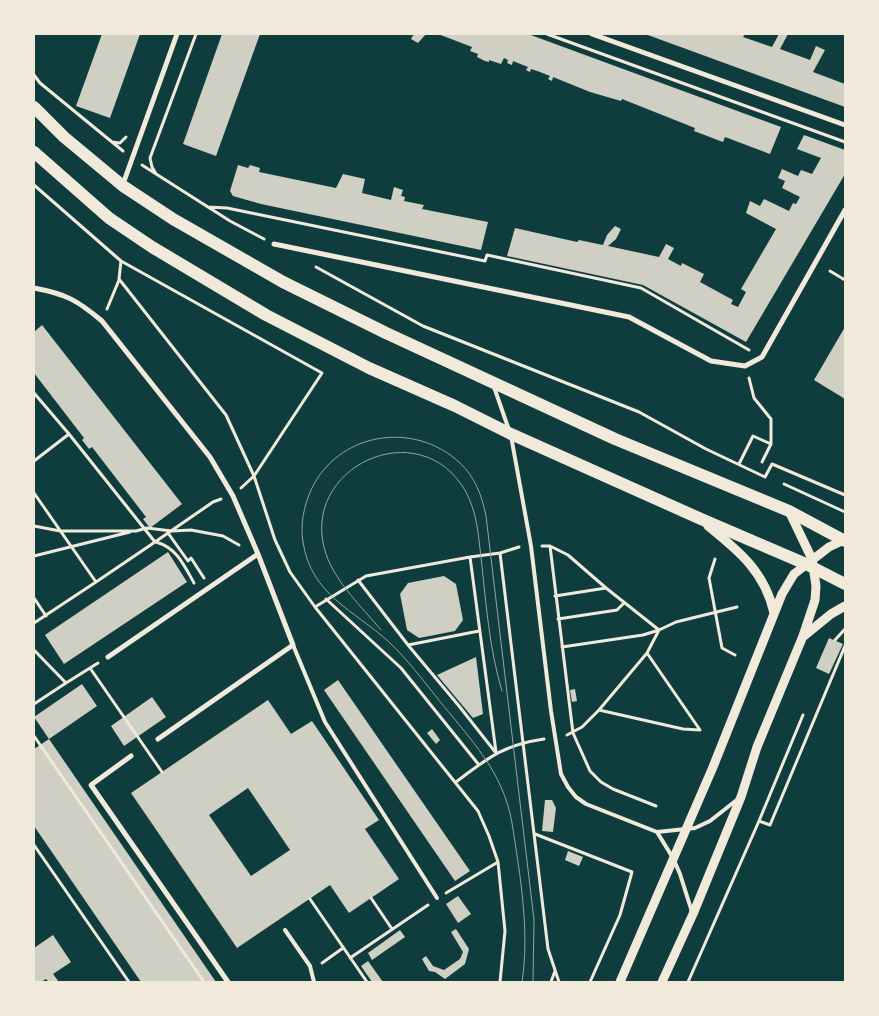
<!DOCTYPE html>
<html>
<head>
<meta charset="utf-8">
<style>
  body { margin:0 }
  #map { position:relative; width:879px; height:1016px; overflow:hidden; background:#0f3d3e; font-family:"Public Sans",sans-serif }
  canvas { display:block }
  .frame { position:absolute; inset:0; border:35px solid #f1e9da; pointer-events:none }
</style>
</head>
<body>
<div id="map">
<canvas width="879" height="1016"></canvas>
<div class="frame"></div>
</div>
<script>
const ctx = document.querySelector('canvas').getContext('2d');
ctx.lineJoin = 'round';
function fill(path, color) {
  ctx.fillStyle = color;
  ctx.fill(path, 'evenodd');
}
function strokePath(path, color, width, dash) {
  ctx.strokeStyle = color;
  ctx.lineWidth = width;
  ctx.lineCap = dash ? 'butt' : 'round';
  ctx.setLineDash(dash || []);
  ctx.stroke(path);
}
const building = new Path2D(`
  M102,34h38l-30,84 -34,-12z
  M222,34h38l-44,122 -33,-12z
  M414,34h12l-8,9 -7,-4z
  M438,34h90l253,93 -11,27 -45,-17 -2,5 -29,-11 1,-3 -73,-29 -1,2 -31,-9 -37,-15 -1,4 -4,-2 2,-3 -10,-4 -9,-3 -1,3 -4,-2 2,-3 -15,-6 -1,4 -5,-2 1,-3 -4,-2 -3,6 -12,-4v2l-4,-1 -8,-4 1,-3 -8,-3 2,-4z
  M645,34h100l-2,3 29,10 7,-13h9l-8,15 30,11 6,-14 9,4 -12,22 32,12v23z
  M804,135l41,15v24l-99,168 -103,-57 -136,-29 8,-28 62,14 2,-2 24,5 4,-10 8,-9 6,3 -5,10 -8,7 51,11 7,-13 8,4 -6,11 13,7 1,-3 22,11 -4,8 33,18 -2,4 7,3 8,-15 -5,-3 35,-60 -30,-16 4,-12 10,5 4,-7 25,12 4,-8 3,1 4,-7 -18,-9 3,-7 -7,-3 4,-9 16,7 3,-6 11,4 9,-16 -24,-9z
  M238,165l10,3 2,-3 10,3 -1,4 77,16 7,-14 22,5 -3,14 29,7 3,-13 9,3 -2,6 4,1 -1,4 20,4 -2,4 66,13 -7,28 -220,-46 -28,-8 -3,-5z
  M42,325l140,179 -32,24 -7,-9 3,-2 -54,-70 -3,2 -7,-9 2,-2 -50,-65v-41z
  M845,327v72l-31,-19z
  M168,552l19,30 -123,82 -19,-29z
  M444,576l12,8 7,36 -8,11 -36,7 -12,-8 -7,-36 8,-11z
  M829,638l14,6 -14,30 -13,-6z
  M476,657l7,57 -10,4 -36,-43z
  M338,680l132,191 -15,10 -131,-191z
  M82,684l15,22 -48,33 -15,-22z
  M575,689l2,12 -5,1 -2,-12z
  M152,697l14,20 -42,29 -13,-20z
  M268,700l23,34 21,-13 67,99 -14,9 34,50 -50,34 -19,-28 -93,63 -106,-155zM248,788l42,62 -39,26 -42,-61z
  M432,729l8,11 -4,4 -9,-11z
  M49,739l167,243h-75l-107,-156v-77z
  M545,800h7l4,8 -3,24 -11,-1z
  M568,851l15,6 -4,9 -14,-6z
  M458,896l13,18 -13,9 -12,-19z
  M456,929l13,20 -4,15 -20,15 -10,-7 -6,-1 -7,-12 4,-3 7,10 11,4 16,-11 3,-7 -12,-20z
  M400,930l5,7 -33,23 -4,-7z
  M53,935l18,27 -18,12 6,8h-10l-3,-3 -5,3h-7v-34z
  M368,961l15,21h-11l-11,-16z`);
const path = new Path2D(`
  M547,34l298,108
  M34,75l6,8 83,68
  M112,142l8,1 6,-6
  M142,165l88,56 34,18
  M156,174l-4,-7 -2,-9 46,-124
  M34,185l87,76
  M208,207l19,1 258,53 2,-6 154,33 108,62
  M316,267l107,59 216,86 67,37 59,28 7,-13 73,31
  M830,271l15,9
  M107,309l12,-29
  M749,378l5,20 17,21v25l-9,18
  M34,393l35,41 -35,27
  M69,434l86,108 -59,40
  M739,464l14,-28 18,8
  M784,484l61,28
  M241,488l13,-12 -28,-61 -107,-136 2,-18 201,112 -68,103 21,64 15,32 25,35 51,-31 104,-19 30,-4 19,-6
  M34,493l62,89 -62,41
  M34,526l26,5h76l11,-3 25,3 19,-1 32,6 16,9
  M168,533l20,28 3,-3 13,20
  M155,542l58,-40 8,-3
  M156,542c21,6 28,23 38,41
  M542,546h8l18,9 38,33 53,42
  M550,546l23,187 17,38 11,11 12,7 43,17
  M500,553l48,396 11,33
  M34,556l96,-24
  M470,557l26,195
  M715,559l-6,19 13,70 13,7
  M358,580l50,65 51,61 37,47
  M555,596l51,-8
  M34,598l12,18
  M326,599l75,69 78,97
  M315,607l163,204 11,25 9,26 7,69 -5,51
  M558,619l59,-9 7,-7
  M835,640l10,-11
  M408,645l71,-14
  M562,647l81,-12 16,-5
  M34,650l32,33 -32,21
  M647,653l53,77
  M90,668l72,104
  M66,683l32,-20
  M599,710l84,19 17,1
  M567,735l15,-8 17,-17 48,-57 12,-23 17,-8 61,-15
  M34,736l170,246
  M456,782c32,-24 47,-37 88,-43
  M759,821l11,4 75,-179
  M535,834l97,38 -12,43 -30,67
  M34,845l95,137
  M446,893l52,-31
  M371,898l21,31
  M310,899l57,83
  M350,958l78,-53
  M322,963l21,-15
  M551,982l4,-11
  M688,982l71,-161 44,-106`);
const service = new Path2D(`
  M494,387l15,43
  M511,436l20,110 20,165 10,63 7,13 8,10 10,7 71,28 38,-4 15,-7 28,-22
  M293,645l32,77 112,176
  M657,832l16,26 7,16 12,38
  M285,930l25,36 4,16`);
const minor = new Path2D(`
  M592,34l253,91
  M123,184l54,-150
  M274,244l355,73 82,44 34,5 17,-9 83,-147
  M34,288c32,6 43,12 68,33l108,136 23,39 25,58 35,91 -135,94
  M108,657l150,-103
  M131,756l-40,29 137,197`);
const tertiary = new Path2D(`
  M708,526c31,25 57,46 66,87
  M804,636l27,-22 14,-8
  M620,982l93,-215 69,-173 12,-20 35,-27 15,-7
  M662,982l31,-68 48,-117 16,-50 46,-111 12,-36 1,-14 -4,-27 -23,-48`);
const primary = new Path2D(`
  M34,107l30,30 59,49 50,33 110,63 103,51 229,106 174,72 56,30
  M34,152l75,66 43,29 114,68 103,53 86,38 56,28 190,85 105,45 39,20`);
const tram = new Path2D(`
  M381,630c-19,-23 -45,-47 -55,-76 -29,-86 94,-144 140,-62 11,21 12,41 15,65 5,45 8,91 21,134
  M522,982c8,-52 -2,-107 -10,-159 -9,-52 -42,-84 -74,-124 -16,-20 -31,-40 -49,-57 -35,-32 -78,-47 -86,-100 -3,-18 1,-36 8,-52 27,-58 103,-70 149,-27 15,14 22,33 26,53l48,404 -1,62`);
fill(building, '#cfcfc3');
strokePath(path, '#f1e9da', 3);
strokePath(service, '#f1e9da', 4);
strokePath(minor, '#f1e9da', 5);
strokePath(tertiary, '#f1e9da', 9);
strokePath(primary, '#f1e9da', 12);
strokePath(tram, '#97a49c', 1);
</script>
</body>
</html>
